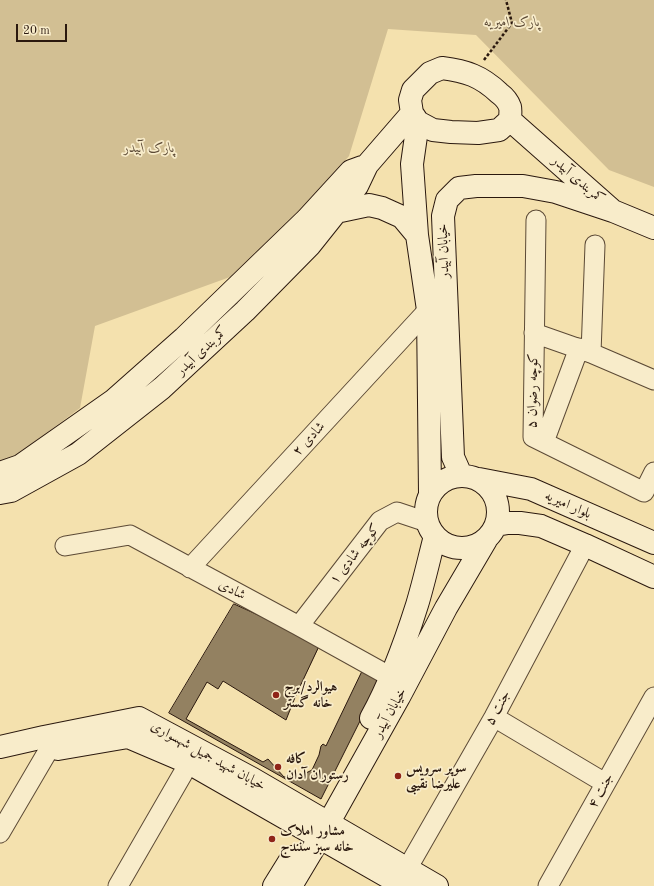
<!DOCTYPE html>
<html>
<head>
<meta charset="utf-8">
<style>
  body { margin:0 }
  #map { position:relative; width:654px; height:886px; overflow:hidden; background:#f4e1ae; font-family:"Old Standard TT",serif }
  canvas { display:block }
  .scale { position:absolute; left:16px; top:24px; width:51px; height:18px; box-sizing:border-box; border:2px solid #2a180e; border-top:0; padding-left:5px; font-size:12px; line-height:14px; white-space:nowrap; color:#2a180e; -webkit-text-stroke:3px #f8ecca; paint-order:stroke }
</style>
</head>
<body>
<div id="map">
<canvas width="654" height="886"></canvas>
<div class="scale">20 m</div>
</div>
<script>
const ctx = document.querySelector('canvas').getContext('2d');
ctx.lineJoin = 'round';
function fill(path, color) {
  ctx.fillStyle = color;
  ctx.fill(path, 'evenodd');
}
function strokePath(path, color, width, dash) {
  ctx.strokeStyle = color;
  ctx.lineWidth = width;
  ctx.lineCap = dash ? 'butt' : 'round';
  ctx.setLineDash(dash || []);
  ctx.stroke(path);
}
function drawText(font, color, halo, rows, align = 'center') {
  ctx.font = font + ' "Old Standard TT",Amiri,serif';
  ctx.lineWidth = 3.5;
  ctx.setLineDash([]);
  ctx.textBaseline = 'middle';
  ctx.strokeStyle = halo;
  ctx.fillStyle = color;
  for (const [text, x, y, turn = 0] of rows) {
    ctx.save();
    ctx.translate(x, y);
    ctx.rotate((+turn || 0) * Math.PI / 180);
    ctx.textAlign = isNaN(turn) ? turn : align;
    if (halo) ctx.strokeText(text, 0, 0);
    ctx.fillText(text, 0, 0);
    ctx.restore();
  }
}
const green = new Path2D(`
  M0,0h654v187l-45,-17 -133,-135 -88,-6 -39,127 -97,113 -157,57 -15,82 -80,60z`);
const building = new Path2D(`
  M234,604l77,35 71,38 -61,122 -152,-86z
  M320,645l43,24 -37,77 -3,-2 -2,2 -2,9 -7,15 -12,6 -16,1 -16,-18 -5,3 -77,-43 21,-37 11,7 5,-8 63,39 10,-25z`);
const path = new Path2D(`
  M484,60l28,-37 -6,-23`);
const street = new Path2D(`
  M536,220l-3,217 111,55 10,-20
  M534,333l57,20 63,27
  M591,353l4,-108
  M544,442l35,-94
  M65,546l65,-11 169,91 92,51
  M190,568l238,-258
  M299,626l81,-105 17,-9 30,10
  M494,717l111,66
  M0,833l48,-82
  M407,869l87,-152 91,-172
  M118,886l71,-123
  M548,886l106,-189`);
const secondary = new Path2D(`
  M442,68c24,3 39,8 57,25 4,3 9,8 11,14 1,4 0,9 0,13l-11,10 -21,3 -27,-1 -18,-2 -15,-8 -6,-9 -2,-13 3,-10 17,-17z
  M510,120l103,91 41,17
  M418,122l-6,42 5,71 11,75 2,184
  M336,212l33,-7 13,3 20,9 15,18
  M0,473l20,-7 94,-66 70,-62 123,-119 44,-48 11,-4
  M461,475l-8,-18 -10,-241 4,-16 12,-12 17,-2h47l33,6 57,19
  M426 512a36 36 0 1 1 72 0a36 36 0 1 1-72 0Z
  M479,479l52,10 123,54
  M0,493l11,-2 67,-37 84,-66 83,-77 65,-66 47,-59 10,-21 45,-52
  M496,525l12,-2h12l21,3 44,19 69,32
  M371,718c20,-36 34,-75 46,-113 7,-23 12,-46 18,-69
  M0,747l44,-10 95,-19 114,61 184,107
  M58,749l70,-12 61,26 215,123
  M274,886l18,-29
  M291,886l37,-62 71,-127 47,-89 40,-68`);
const markers = [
  [276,695,4,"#8f2418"],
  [278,767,4,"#8f2418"],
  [398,776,4,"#8f2418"],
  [272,839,4,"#8f2418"]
];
const parkNames = [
  ["پارک امیریه",512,22],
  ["پارک آبیدر",149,148]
];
const streetNames = [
  ["کمربندی آبیدر",578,180,41],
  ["خیابان آبیدر",444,251,-92],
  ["کمربندی آبیدر",202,351,-43],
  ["کوچه رضوان ۵",533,391,-89],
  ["شادی ۲",309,439,-47],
  ["بلوار امیریه",568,505,24],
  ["کوچه شادی ۱",355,554,-52],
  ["شادی",232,590,28],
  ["جنت ۵",498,708,-61],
  ["خیابان آبیدر",390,713,-61],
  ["خیابان شهید جمیل شهسواری",208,756,29],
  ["جنت ۴",601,791,-61]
];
const poiNames = [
  ["هیوالرد/برج",284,687],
  ["خانه گستر",284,703],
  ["کافه",286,759],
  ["رستوران آدان",286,775],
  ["سوپر سرویس",406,768],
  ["علیرضا نقیبی",406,784],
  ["مشاور املاک",280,831],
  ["خانه سبز سنندج",280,847]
];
fill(green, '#d2bf93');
fill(building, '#938161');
strokePath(building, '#2a180e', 1);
strokePath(street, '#5c4a36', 21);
strokePath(secondary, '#2a180e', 24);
strokePath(path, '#2a180e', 2.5, [3, 2]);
strokePath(street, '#f8ecca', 19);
strokePath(secondary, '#f8ecca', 22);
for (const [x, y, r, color] of markers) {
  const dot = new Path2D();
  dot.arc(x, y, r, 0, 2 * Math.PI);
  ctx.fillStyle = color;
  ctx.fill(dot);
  strokePath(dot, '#f8ecca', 1.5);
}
drawText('italic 14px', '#5c4a36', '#f8ecca', parkNames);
drawText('14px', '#2a180e', '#f8ecca', streetNames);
drawText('bold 14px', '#2a180e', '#f8ecca', poiNames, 'left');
</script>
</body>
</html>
